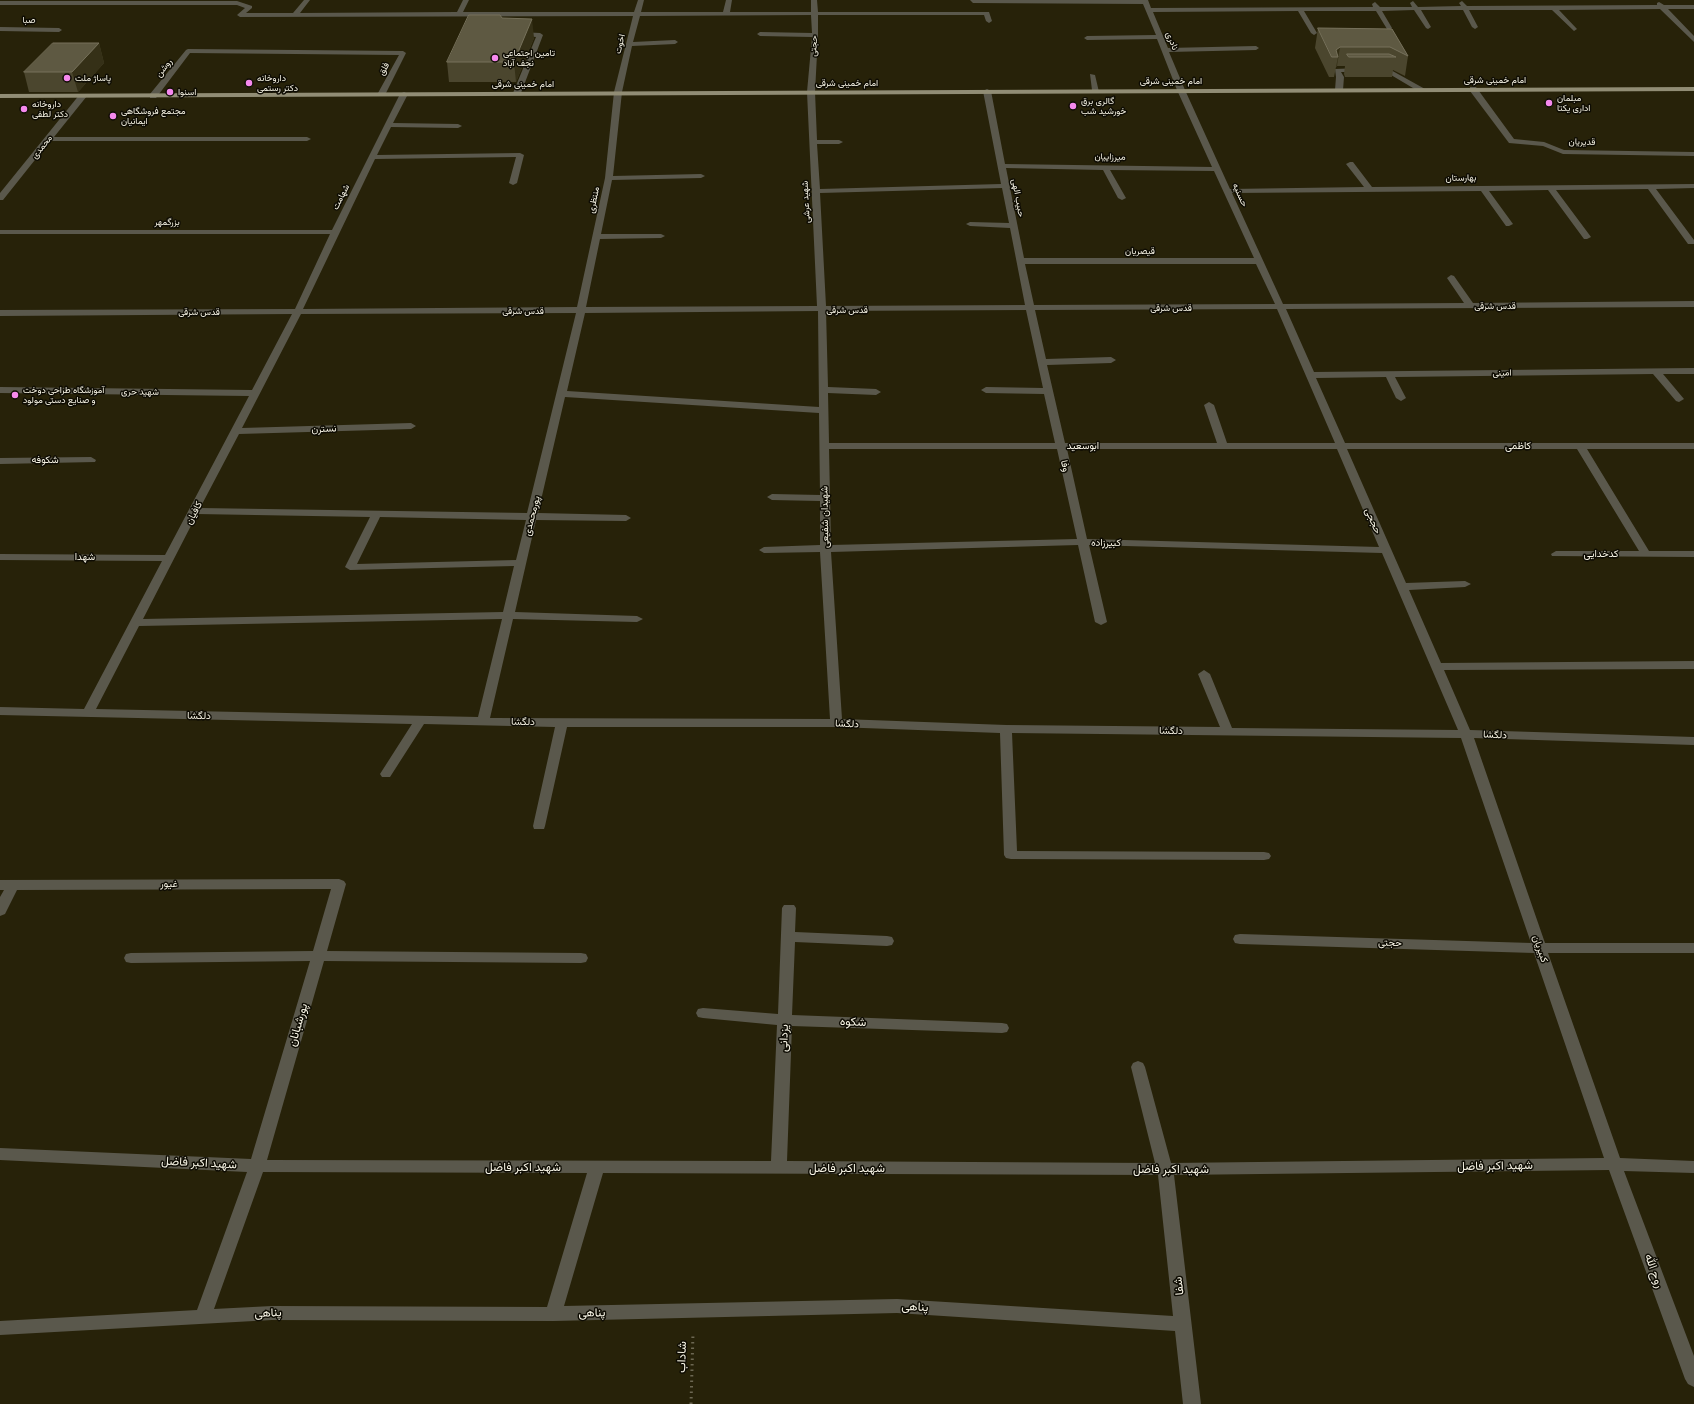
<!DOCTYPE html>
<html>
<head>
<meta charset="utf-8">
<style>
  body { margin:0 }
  canvas { display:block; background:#272209 }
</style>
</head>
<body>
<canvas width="1694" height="1404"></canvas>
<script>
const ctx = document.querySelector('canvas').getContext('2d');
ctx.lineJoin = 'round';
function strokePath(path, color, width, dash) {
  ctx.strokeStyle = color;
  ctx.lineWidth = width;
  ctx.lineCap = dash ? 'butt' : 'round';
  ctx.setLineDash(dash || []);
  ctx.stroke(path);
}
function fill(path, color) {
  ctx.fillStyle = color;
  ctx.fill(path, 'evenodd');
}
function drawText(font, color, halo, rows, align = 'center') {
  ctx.font = font + ' "Roboto Serif",Vazirmatn,serif';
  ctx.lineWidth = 3;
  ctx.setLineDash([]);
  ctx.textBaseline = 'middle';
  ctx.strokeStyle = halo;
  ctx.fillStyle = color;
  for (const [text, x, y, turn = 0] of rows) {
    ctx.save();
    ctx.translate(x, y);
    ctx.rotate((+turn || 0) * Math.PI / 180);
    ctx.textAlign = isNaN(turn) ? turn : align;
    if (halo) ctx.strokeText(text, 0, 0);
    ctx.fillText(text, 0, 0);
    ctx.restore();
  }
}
const path = new Path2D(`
  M691,1404l2,-71`);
const minor = new Path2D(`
  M304,0h6l-10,13 157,-1 6,-12h6l-6,12h171l4,-12h6l-3,12h82l3,-12h6l-2,12h81v-12h6l1,12h171l3,9 -3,2 -3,-2 -2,-6h-166v20l-3,57 2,48h22l4,2 -4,2h-22l3,45 181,-5 -18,-93 4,-2 4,2 14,73 207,3 -35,-77 -20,-51 -70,1 -3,-2 3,-2 69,-1 -13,-31 -170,-1 -3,-3h178l3,8 222,-1 -1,-3 3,-2 5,5h32l-2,-4 3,-2 5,6 43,-1 -2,-3 3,-2 5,5 190,-1v-2l2,-1 5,3h30v4h-26l26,27v6l-34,-33 -101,1 18,19 -3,2 -22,-21h-83l9,17 -3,2 -3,-2 -9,-17h-42l10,17 -3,2 -2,-1 -12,-18 -32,1 10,17 -3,2 -2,-1 -11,-18h-72l13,22 -3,2 -3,-2 -13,-22 -145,1 15,36 88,-2 3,2 -3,2 -87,2 16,38 45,99 134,-2 -18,-23 4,-2h3l19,25 322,-3v4l-38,1 38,51v4h-6l-40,-55 -92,1 35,47 -4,2h-3l-36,-49 -59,1 24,33 -4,2h-3l-25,-35 -249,2 51,111 181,-1 -17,-25 4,-3 3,1 19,27 221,-2v6l-408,2 28,63 380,-4v6h-31l21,25 -5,3 -3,-1 -23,-27 -258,3 11,21 -5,3 -5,-3 -10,-21 -70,1 29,65h349v6h-107l62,102h45v6l-142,-1 -1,-2 5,-3h83l-62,-102h-230l59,134 59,-2 6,3 -6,3 -56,3 32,73 253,-2v8l-250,1 26,60 224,7v8l-220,-7 71,205h149v10h-146l72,205 74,3v12l-70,-2 70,185v31l-6,-3 -3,-5 -76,-209 -435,5 27,229h-18l-8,-73 -278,-18 -344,8 -281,-1 -272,15v-14l197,-11 50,-138 -247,-12v-12l251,11 59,-198 -179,2 -5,-1 -2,-4 2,-4 5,-1 182,-2 18,-62 -314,1 -12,24 -5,2v-19l4,-7h-4v-10l339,-1 5,2 2,3 -19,67 254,2 5,1 2,4 -2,4 -5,1 -257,-2 -57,199 504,1 6,-136 -74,-7 -5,-1 -2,-4 2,-4 5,-1 75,6 4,-106 2,-3h10l2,3 -1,24 92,4 5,1 2,4 -2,4 -5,1 -92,-4 -3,73 210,8 5,1 2,4 -2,4 -5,1 -210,-7 -5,135 368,2 -24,-96 2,-4 5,-2 5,2 2,4 26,96 433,-5 -70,-205 -294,-9 -5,-1 -2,-4 2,-4 5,-1 291,9 -70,-205 -449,-5 5,118 247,1 5,1 2,3 -2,3 -5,1 -253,-1 -5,-1 -2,-3 -4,-122 -164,-6h-269l-22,99 -1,3h-10l-1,-3 22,-99 -131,-3 -34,53h-8l-2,-3 32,-50 -412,-9v-8l84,2 78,-148 -162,-1v-6l165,1 84,-159 -249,-3v-6l252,3 40,-76 -292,2v-6l295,-1 35,-75h-330v-4h332l68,-136 4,-2 4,2 -15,29 65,1 4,2 -4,2 -67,-1 -14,28 143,-2 4,2 -7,28 -4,2 -4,-2 7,-26 -141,2 -72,150 274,-2 28,-129 9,-86 19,-76 -393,1 -3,-2 8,-7 -8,-3h-237v-4h237l15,5v2l-6,5h47zM811,15l1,18 -52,-1 -3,2 3,2 52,1 -5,55 10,214 -231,1 14,-68 61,-1 4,-2 -4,-2h-60l11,-54 89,-2 4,-2 -4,-2 -88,2 9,-84 10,-46 43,-2 3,-2 -3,-2 -42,2 7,-26zM1006,168l97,2 15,28 4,2 4,-2 -16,-28 104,1 40,87h-230zM1002,188l7,35 -39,-1 -4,2 4,2 40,2 15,77 -199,1 -6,-113zM1025,264h231l19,40 -241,1zM1277,309l58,134h-108l-13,-38 -5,-3 -5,3 13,38h-152l-18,-78 64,-2 5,-3 -5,-3 -65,2 -11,-49zM1026,310l17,78 -57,-1 -5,3 5,3 58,1 11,49h-226l-1,-50 48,2 5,-3 -5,-3 -48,-2 -2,-76zM818,311l1,96 -252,-16 18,-78zM576,313l-49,200 -327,-5 39,-74 172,-5 5,-3 -5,-3 -169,5 59,-114zM565,397l254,16 1,82 -48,-1 -5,3 5,3 48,1v44l-56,2 -5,3 5,3 56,-1 10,167 -340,-1 23,-99 124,3 6,-3 -6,-3 -122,-4 21,-92 90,1 5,-3 -5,-3 -88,-2zM829,449h228l20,90 -246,6zM1067,449h270l42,98 -292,-8zM197,514l173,3 -25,50 5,3 164,-4 -11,46 -360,7zM380,517l146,3 -10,40 -159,4zM1078,545l17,77 6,3 6,-3 -18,-77 293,8 76,177 -226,-2 -22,-54 -6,-4 -6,4 22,53 -214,-2 -164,-6 -11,-167zM502,619l-24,98 -382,-8 43,-83zM263,1172l324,1 -40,134 -275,-1 -58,3zM603,1173l555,2 15,141 -276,-17 -333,7z
  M0,27l59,1 3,2 -3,2 -59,-1z
  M518,32l22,1 3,2 -22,58 -4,2 -4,-2 23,-56 -20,-2v-2z
  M188,49l215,2 3,2 -20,40 -4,2 -4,-2 21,-38 -209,-2 -34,45h-6v-4l36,-44z
  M1378,68l11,1 36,20 -7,2 -32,-19 -10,-1v-2z
  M1335,69l25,-1 3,2 -3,2h-19l3,5 -1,13 -4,2 -4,-2 1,-13z
  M1090,74l5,1 4,17 -7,-2z
  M1470,87h6l38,52 30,3 20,8 130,2v4l-131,-2 -20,-8 -34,-3 -39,-52z
  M80,94l7,2 -33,41h253l4,2 -4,2h-257l-47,59h-3v-7z
  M91,457l5,3 -1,2 -95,2v-6z`);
const major = new Path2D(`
  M1694,87v4l-1694,7v-4z`);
const wall = new Path2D(`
  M502,18l32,20 -18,44h-67l-2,-20z
  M1318,28l74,1 16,27 -3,20 -12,-6 -1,7h-47l-1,-3 1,-8h-8l-1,1 -2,10h-5l-14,-29z
  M99,43l5,20 -26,29h-49l-5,-20z`);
const shadedWall = new Path2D(`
  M532,19l2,19 -18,44 -2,-20z
  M99,43l5,20 -26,29 -6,-20z
  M1340,47l-3,19 -1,1 2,-10 -2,-7z`);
const building = new Path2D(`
  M469,15h31l2,3 30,1 -18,43h-67z
  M1318,28l74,1 16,27 -18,-9h-50l-4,3 2,7h-6z
  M53,43h46l-27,29h-48z
  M1347,54h42l7,3h-47z`);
const markers = [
  [495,58,4,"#f689ed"],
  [67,78,4,"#f689ed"],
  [249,83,4,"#f689ed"],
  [170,92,4,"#f689ed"],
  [1549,103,4,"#f689ed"],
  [1073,106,4,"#f689ed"],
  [24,109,4,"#f689ed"],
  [113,116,4,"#f689ed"],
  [15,395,4,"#f689ed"]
];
const farStreetnames = [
  ["صبا",29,20],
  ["نادری",1172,41,68],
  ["اخوت",620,44,-76],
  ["حجتی",814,46,-87],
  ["روشن",164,68,-52],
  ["فلق",384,69,-63],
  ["امام خمینی شرقی",1495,80],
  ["امام خمینی شرقی",1171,81],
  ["امام خمینی شرقی",847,83],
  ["امام خمینی شرقی",523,84],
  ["قدیریان",1582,142,1],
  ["محمدی",42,147,-51],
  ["میرزاییان",1110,157,1],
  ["بهارستان",1461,178,-1],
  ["حسنیه",1240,195,66],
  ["شهامت",341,197,-63],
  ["حبیب الهی",1018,198,80],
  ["منتظری",594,200,-78],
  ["شهید عرشی",806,202,-93],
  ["بزرگمهر",167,222],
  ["قیصریان",1140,251],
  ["قدس شرقی",1495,306],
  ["قدس شرقی",1171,308],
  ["قدس شرقی",847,310],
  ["قدس شرقی",523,311],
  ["قدس شرقی",199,312],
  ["امینی",1502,373,-1],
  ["شهید حری",140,392,1]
];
const farPoinames = [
  ["تامین اجتماعی",503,53],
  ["نجف آباد",503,63],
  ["پاساژ ملت",75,78],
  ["داروخانه",257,78],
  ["دکتر رستمی",257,88],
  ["اسنوا",178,92],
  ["مبلمان",1557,98],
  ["اداری یکتا",1557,108],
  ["گالری برق",1081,101],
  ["خورشید شب",1081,111],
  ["داروخانه",32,104],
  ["دکتر لطفی",32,114],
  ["مجتمع فروشگاهی",121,111],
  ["ایمانیان",121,121],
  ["آموزشگاه طراحی دوخت",23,390],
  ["و صنایع دستی مولود",23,400]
];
const streetNames = [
  ["نسترن",324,429,-2],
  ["ابوسعید",1083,446],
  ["کاظمی",1518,446],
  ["شکوفه",45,460],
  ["وفا",1065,466,77],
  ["کافیان",194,513,-62],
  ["پورمحمدی",532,516,-76],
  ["شهیدان شفیعی",825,517,-91],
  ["حججی",1373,521,67],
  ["کبیرزاده",1106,543,1],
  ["کدخدایی",1601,554],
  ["شهدا",85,557],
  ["دلگشا",199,716,1],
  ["دلگشا",523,722,1],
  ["دلگشا",847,724,2],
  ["دلگشا",1171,731,1],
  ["دلگشا",1495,735,2],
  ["غیور",169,884],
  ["حجتی",1390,943,2],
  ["کبیریان",1540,949,71]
];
const nearStreetnames = [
  ["شکوه",853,1022,2],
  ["پورشبانان",298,1025,-74],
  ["یزدانی",784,1038,-88],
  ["شهید اکبر فاضل",199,1163,3],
  ["شهید اکبر فاضل",1495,1166,-1],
  ["شهید اکبر فاضل",523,1167],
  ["شهید اکبر فاضل",847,1168],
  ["شهید اکبر فاضل",1171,1169],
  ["روح الله",1654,1271,70],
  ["شفا",1179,1286,-97],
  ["پناهی",915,1307,3],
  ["پناهی",268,1313,-2],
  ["پناهی",592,1313,-1],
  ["شاداب",682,1357,-88]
];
strokePath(path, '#6c6752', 3, [1.5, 4]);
fill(minor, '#5a584c');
fill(major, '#918d75');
fill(wall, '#4b462e');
fill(shadedWall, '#353017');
fill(building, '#5e5942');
strokePath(building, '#76715b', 1);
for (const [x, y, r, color] of markers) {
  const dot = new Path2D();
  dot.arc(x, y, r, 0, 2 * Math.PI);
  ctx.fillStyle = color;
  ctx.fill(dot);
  strokePath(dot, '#0e0c03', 1.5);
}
drawText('9px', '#f8f5e6', '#0e0c03', farStreetnames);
drawText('9px', '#f8f5e6', '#0e0c03', farPoinames, 'left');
drawText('10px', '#f8f5e6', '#0e0c03', streetNames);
drawText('12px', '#f8f5e6', '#0e0c03', nearStreetnames);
</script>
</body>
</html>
